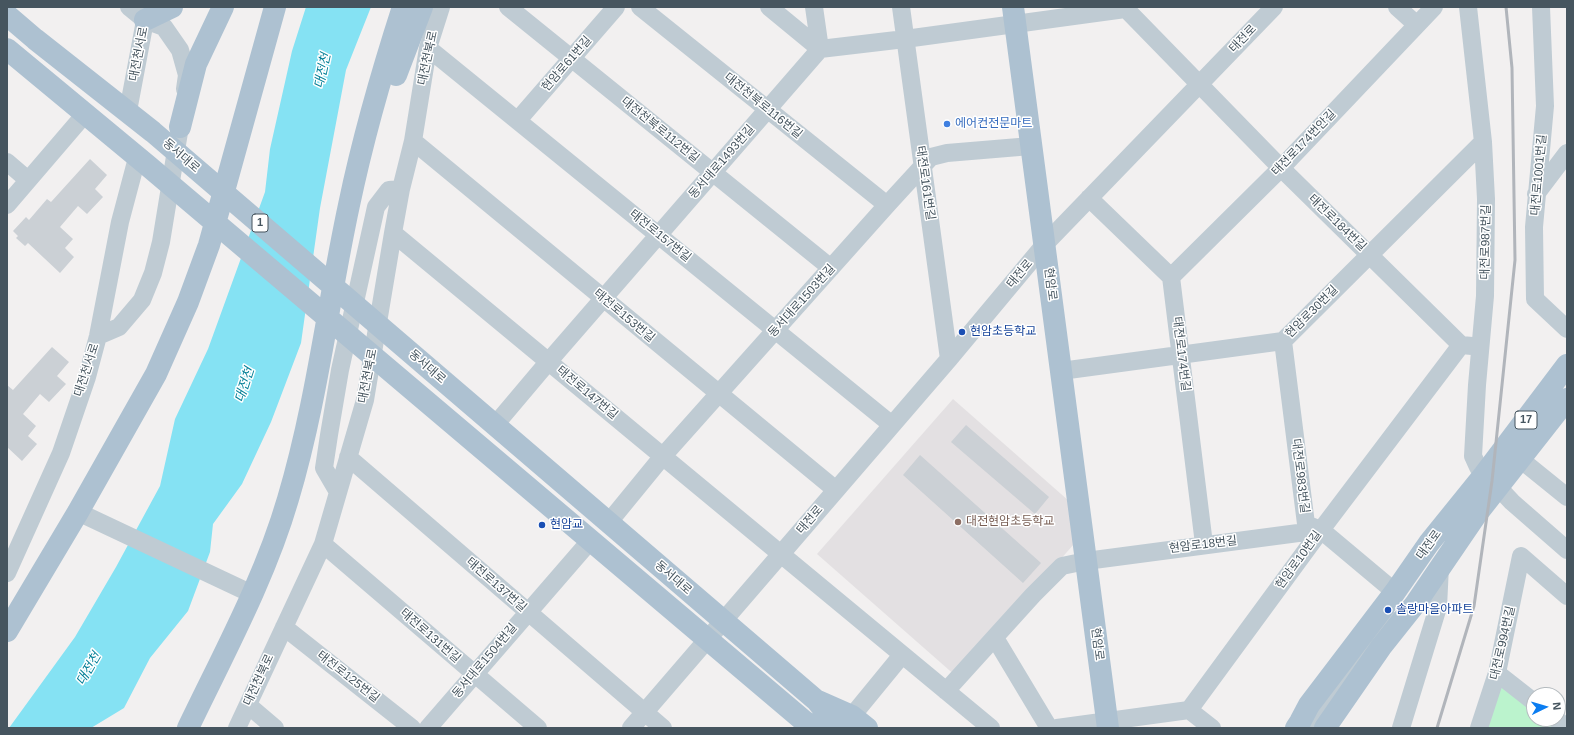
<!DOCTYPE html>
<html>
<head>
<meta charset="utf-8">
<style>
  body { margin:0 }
  #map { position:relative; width:1574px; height:735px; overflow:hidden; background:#f2f0f0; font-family:Helvetica,sans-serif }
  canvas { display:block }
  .frame { position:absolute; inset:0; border:8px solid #46555f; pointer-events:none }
  .north { position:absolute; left:1526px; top:687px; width:40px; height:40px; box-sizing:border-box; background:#fff; border:1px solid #b5bbbf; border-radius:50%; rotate:85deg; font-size:11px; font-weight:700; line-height:16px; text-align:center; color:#46555f }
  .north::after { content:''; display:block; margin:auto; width:14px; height:18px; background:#0b7df1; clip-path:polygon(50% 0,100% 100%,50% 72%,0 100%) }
</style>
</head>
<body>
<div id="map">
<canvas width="1574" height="735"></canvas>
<div class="frame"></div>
<div class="north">N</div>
</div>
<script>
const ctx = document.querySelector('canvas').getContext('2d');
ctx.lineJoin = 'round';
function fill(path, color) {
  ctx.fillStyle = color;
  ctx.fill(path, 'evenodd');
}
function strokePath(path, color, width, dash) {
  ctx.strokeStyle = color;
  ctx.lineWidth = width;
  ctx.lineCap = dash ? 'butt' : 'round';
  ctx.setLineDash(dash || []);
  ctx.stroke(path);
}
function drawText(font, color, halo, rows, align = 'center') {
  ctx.font = font + ' Helvetica,"Noto Sans KR",sans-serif';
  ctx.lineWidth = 3;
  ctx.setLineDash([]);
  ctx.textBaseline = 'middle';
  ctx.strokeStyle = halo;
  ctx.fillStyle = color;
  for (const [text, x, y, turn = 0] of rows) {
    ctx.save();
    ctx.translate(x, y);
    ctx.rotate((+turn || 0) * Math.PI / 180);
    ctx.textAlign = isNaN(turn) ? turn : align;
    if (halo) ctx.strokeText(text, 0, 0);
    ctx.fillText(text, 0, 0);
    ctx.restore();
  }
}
const education = new Path2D(`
  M953,399l116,102 5,43 -117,133 -140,-123z`);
const green = new Path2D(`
  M1501,685l33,27v7h8l11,9h-66z`);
const water = new Path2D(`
  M306,7h65l-25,63 -26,138 -19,135 -30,79 -29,62 -29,40 -3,28 -22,59 -38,47 -26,50 -33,20h-82l66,-91 41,-70 44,-81 15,-67 33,-70 57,-157 5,-43 22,-98z`);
const building = new Path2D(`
  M90,159l17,16 -12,14 8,8 -16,17 -9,-8 -18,21 13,12 -8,9 9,9 -14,16 -32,-30 -3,3 -9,-8 2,-2 -5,-5 13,-14 3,3 18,-21 4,3z
  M52,347l17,15 -12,14 9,8 -17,18 -9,-8 -17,20 13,12 -8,10 9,8 -15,17 -15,-14v-62l6,5z
  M966,425l83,72 -14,17 -84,-72z
  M920,455l121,108 -18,20 -120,-108z`);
const minor = new Path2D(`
  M129,7l16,13 19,7 16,23 7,25 -2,14
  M508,7l323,261
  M640,7l247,198
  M769,7l51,42
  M814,7l6,42
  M901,7l48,352
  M1124,7l157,161 180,177 11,1
  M1397,7l20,18
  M1468,7l15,135 3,57 -1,97 -8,89 -4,71 5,11 6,8 14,12 14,15 55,48
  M1541,7l4,99 -11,121 1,72 32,30
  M428,48l464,377
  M128,111l19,-101
  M518,120l98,-113
  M413,141l423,349
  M7,162l21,18
  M1536,194l31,-41
  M1089,198l82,79 33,267
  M7,205l78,-91
  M393,233l598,495
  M1171,277l110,-109 153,-161
  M98,336l21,-9 23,-27 11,-27 8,-31 21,-128
  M1283,341l23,183 15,6 74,62
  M1061,371l222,-30 200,-199
  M495,425l54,-64 271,-312 85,-10 220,-30 1,-2
  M348,457l315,271
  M1520,459l47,38
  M338,492l-14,-24 5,-33 11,-65 36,-163 13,-17 12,-1
  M78,512l174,82
  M609,522l54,-66 224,-251 44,-48 16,-4 84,-7
  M323,544l215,184
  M7,573l54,-120 26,-76 11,-41 22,-114 17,-64
  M284,627l128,101
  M995,638l54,90
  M1497,673l37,29
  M1333,689l22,-26 33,-45
  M946,691l87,-96 29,-29 24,-5 235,-31
  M248,705l27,23
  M1189,710l23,18
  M852,716l50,-61
  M1556,719l11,9
  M237,728l86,-184 42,-144 28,-167 8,-44 12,-48 15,-93 13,-41
  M428,728l162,-187
  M631,728l318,-369 96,-115 229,-237
  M1057,728l132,-18 132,-180 140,-185
  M1308,728l36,-42
  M1401,728l37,-121 2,-41
  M1479,728l18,-55 24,-117 46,40`);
const major = new Path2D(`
  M1013,7l95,721
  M7,15l28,24 118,93 664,569 22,27
  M145,20l27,-13
  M7,49l140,116 657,556 12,7
  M396,75l26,-68
  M180,127l16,-63 27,-57
  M7,631l71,-119 78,-138 32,-72 21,-57 66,-238
  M818,701l34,15 15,12
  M188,728c36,-75 77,-150 100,-229 29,-97 40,-197 61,-294 14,-67 33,-133 54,-198
  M1296,728l4,-6 9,-17 86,-113 34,-49 55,-68 83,-110
  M1325,728l56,-81 35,-44 60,-88 91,-116`);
const rail = new Path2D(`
  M1437,728l37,-122 18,-125 23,-221 -3,-192 -6,-61`);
const markers = [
  [947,124,4,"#3f7fe0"],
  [962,332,4,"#1a4fb4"],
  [958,522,4,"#8d6e63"],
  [542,525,4,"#1a4fb4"],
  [1388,610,4,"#1a4fb4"]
];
const shields = [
  [260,223,16],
  [1526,420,22]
];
const shieldNames = [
  ["1",260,223],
  ["17",1526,420]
];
const streetNames = [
  ["태전로",1243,39,-46],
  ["대전천서로",139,54,-79],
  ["대전천북로",428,58,-78],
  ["현암로61번길",567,64,-49],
  ["대전천북로116번길",763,106,39],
  ["대전천북로112번길",660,130,39],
  ["태전로174번안길",1304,143,-46],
  ["동서대로",181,156,41],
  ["동서대로1493번길",722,162,-49],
  ["대전로1001번길",1539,175,-85],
  ["태전로161번길",925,183,82],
  ["태전로184번길",1337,223,44],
  ["태전로157번길",660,236,39],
  ["대전로987번길",1486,242,-89],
  ["태전로",1020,274,-50],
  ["현암로",1050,284,83],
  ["동서대로1503번길",802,301,-48],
  ["현암로30번길",1312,312,-45],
  ["태전로153번길",624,316,40],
  ["태전로174번길",1181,354,83],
  ["동서대로",427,367,41],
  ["대전천서로",87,370,-72],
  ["대전천북로",368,376,-79],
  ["태전로147번길",587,393,40],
  ["대전로983번길",1300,476,83],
  ["태전로",810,520,-49],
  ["현암로18번길",1203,545,-7],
  ["대전로",1429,545,-54],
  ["현암로10번길",1299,560,-54],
  ["동서대로",673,578,41],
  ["태전로137번길",496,585,41],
  ["태전로131번길",430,636,41],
  ["대전로994번길",1503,643,-77],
  ["현암로",1097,644,83],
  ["동서대로1504번길",485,661,-50],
  ["태전로125번길",348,677,38],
  ["대전천북로",259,680,-65]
];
const shopNames = [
  ["에어컨전문마트",955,124]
];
const transitNames = [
  ["현암초등학교",970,332],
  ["현암교",550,525],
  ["솔랑마을아파트",1396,610]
];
const educationNames = [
  ["대전현암초등학교",966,522]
];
const waterNames = [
  ["대전천",323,71,-78],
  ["대전천",245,385,-72],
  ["대전천",89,669,-60]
];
fill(education, '#e3e0e2');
fill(green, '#bbf3cd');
fill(water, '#85e2f3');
fill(building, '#cbd0d5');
strokePath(minor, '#bfcbd3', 18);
strokePath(major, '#adc1d1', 22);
strokePath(rail, '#b1b5bb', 3);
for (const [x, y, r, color] of markers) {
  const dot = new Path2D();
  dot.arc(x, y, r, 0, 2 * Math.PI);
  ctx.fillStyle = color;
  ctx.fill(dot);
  strokePath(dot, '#fff', 1.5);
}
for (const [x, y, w] of shields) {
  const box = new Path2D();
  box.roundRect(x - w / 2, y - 9, w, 18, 3);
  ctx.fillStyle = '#fff';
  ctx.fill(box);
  strokePath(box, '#46555f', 1);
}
drawText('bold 11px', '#46555f', null, shieldNames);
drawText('12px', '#46555f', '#fff', streetNames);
drawText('12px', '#366cbe', '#fff', shopNames, 'left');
drawText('12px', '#164399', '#fff', transitNames, 'left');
drawText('12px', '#785e54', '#fff', educationNames, 'left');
drawText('italic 13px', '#047f96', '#fff', waterNames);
</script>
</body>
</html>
